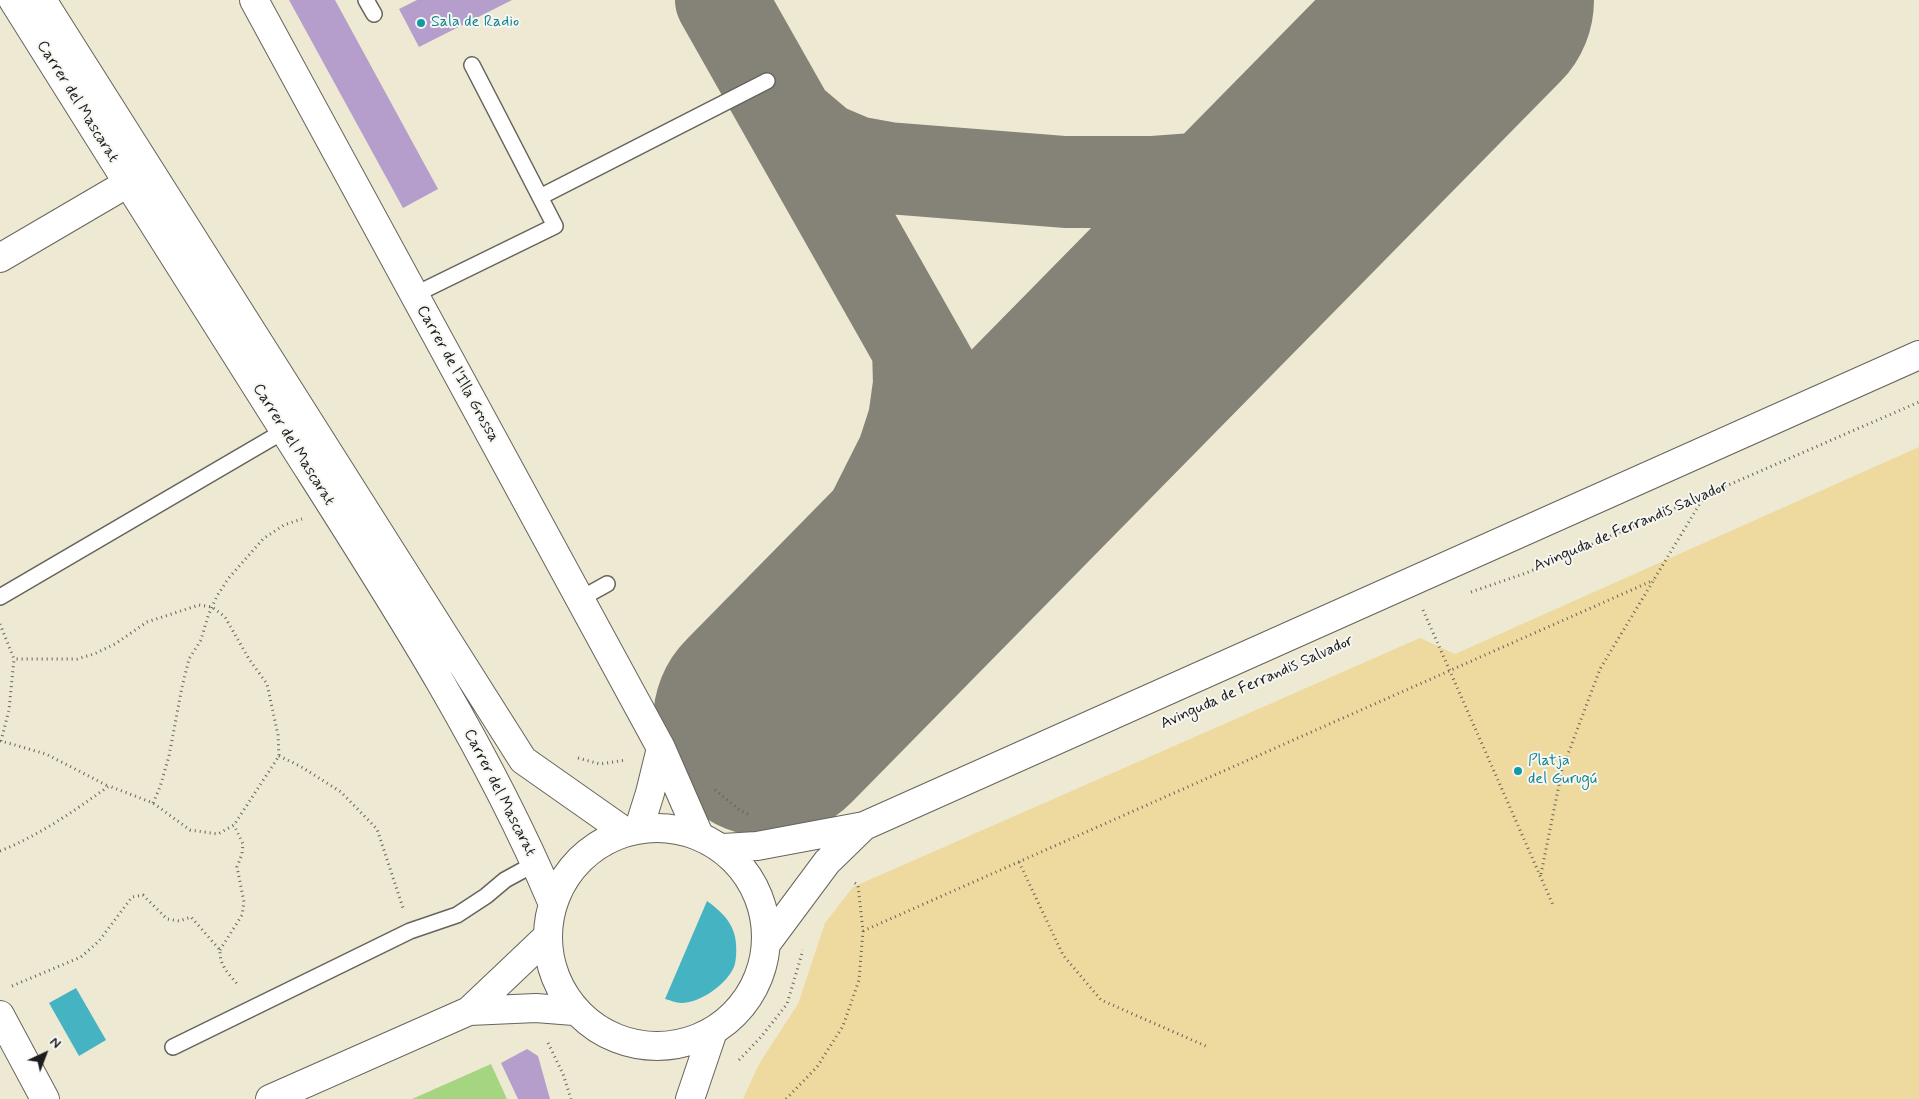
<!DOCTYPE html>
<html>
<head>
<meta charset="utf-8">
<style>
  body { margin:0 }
  #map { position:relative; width:1919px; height:1099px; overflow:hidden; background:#eee9d2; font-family:Mynerve,sans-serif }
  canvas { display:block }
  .north { position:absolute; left:20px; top:1029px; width:50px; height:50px; -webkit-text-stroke:4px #f6f6f2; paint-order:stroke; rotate:43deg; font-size:14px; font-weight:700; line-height:20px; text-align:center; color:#1c1c1c }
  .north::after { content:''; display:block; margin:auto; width:18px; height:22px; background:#1c1c1c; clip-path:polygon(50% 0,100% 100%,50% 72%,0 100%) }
</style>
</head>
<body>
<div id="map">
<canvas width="1919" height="1099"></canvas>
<div class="north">N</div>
</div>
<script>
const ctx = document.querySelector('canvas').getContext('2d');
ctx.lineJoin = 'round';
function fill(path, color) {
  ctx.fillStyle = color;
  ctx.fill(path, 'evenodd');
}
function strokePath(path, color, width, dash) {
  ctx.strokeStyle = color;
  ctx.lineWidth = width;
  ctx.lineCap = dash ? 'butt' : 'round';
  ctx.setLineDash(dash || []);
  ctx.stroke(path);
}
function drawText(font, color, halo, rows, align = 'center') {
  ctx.font = font + ' Mynerve,sans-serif';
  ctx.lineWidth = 4;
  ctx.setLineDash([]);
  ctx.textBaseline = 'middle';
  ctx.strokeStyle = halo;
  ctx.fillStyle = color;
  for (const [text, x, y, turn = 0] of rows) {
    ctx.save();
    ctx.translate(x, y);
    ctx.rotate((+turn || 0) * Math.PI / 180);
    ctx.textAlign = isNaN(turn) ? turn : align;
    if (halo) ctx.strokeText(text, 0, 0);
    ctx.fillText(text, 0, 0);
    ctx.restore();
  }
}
const green = new Path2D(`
  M491,1064l16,35h-95z`);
const sand = new Path2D(`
  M1919,447v652h-1176l16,-35 39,-60 27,-81 28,-36 567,-249 35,16z`);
const water = new Path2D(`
  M707,901c11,8 23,18 27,32 3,9 3,26 0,34 -8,18 -34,36 -53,36 -5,0 -11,-3 -16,-4z
  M76,988l30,52 -27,16 -30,-53z`);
const taxiway = new Path2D(`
  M721,0l249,440 24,7 33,-2 34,-21
  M790,121l32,27 33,14 33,6 177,14h89l82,-6 68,-23 59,-36
  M968,402l11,2 70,-16 59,-30 52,-35
  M769,721l134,-267 11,-34 5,-36 -1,-36`);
const runway = new Path2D(`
  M769,721l709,-721`);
const building = new Path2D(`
  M289,0h46l103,189 -35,19z
  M417,0h95l-93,47 -20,-38z
  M527,1049l11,7 12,43h-32l-17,-36z`);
const path = new Path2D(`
  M1471,592l55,-19 393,-171
  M1423,610l130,295
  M0,624l14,35 -5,51 -8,31 45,13 62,32
  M279,756l21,10 41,26 36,37 26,79
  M578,758l22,6 26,-4
  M715,790l26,21 7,3
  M153,803l7,-16 9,-31 13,-69 7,-28 12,-19 7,-24 9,-20 11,-17 35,-40 21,-14 18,-6
  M0,851c40,-16 74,-40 109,-65l44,17 37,27 28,4 16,-9 45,-69 -1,-21 -11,-51 -18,-25 -24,-42 -13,-10 -13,-2 -52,17 -32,22 -21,10 -17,5h-63
  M1019,862l44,93 38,45 107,47
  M1541,874l21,-104 38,-101 105,-174
  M220,950l22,-35 2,-13 -7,-35 5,-13 1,-10 -9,-19
  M12,986l69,-29 18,-16 33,-44 11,-2 24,24 12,2 12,-4 29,33c-1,16 10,25 19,36
  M548,1043l15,31 8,25
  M739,1060l22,-23 26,-33 16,-54
  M786,1099l31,-32 26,-41 16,-46 4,-49 -5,-46 -6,-4`);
const lane = new Path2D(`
  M366,0l8,14
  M540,197l227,-116
  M414,295l141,-69 -83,-161
  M0,597l284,-166
  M580,599l27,-15
  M173,1047l237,-116 47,-16 29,-19 19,-16 31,-17`);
const street = new Path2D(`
  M254,0l407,748 38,87
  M0,258l128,-75
  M639,828l11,-35 11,-45
  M0,1015l45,84
  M690,1099l22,-65`);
const secondary = new Path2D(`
  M13,0c93,148 185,295 279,443 94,148 191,296 260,459
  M42,0l481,760 101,71
  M548 937a109 109 0 1 1 218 0a109 109 0 1 1-218 0Z
  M723,848l34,-2 107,-20 1055,-471
  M769,940l58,-78 37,-36
  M469,1011l67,-3 38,3
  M270,1099l199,-88 77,-73`);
const pathBridge = new Path2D(`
  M863,931l791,-351`);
const markers = [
  [421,23,5,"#0f9aa8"],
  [1518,771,5,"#0f9aa8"]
];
const cultureNames = [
  ["Sala de Radio",431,23],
  ["Platja",1528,762],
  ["del Gurugú",1528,780]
];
const streetNames = [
  ["Carrer del Mascarat",77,102,58],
  ["Carrer de l'Illa Grossa",457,374,61],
  ["Carrer del Mascarat",293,445,58],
  ["Avinguda de Ferrandis Salvador",1631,527,-23],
  ["Avinguda de Ferrandis Salvador",1257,683,-24],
  ["Carrer del Mascarat",499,793,63]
];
fill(green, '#a6d582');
fill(sand, '#eeda9e');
fill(water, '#46b3c3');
strokePath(taxiway, '#858277', 92);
strokePath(runway, '#858277', 232);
fill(building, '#b59ecb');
strokePath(lane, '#66645c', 18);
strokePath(street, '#66645c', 30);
strokePath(secondary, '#66645c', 30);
strokePath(path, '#66645c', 3, [1, 4]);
strokePath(lane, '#fff', 15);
strokePath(street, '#fff', 28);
strokePath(secondary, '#fff', 28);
strokePath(pathBridge, '#66645c', 3, [1, 4]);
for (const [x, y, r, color] of markers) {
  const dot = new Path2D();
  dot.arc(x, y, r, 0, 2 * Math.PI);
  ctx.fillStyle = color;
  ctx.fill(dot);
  strokePath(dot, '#f6f6f2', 2);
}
drawText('16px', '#0d838f', '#f6f6f2', cultureNames, 'left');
drawText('16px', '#1c1c1c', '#f6f6f2', streetNames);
</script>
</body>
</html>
